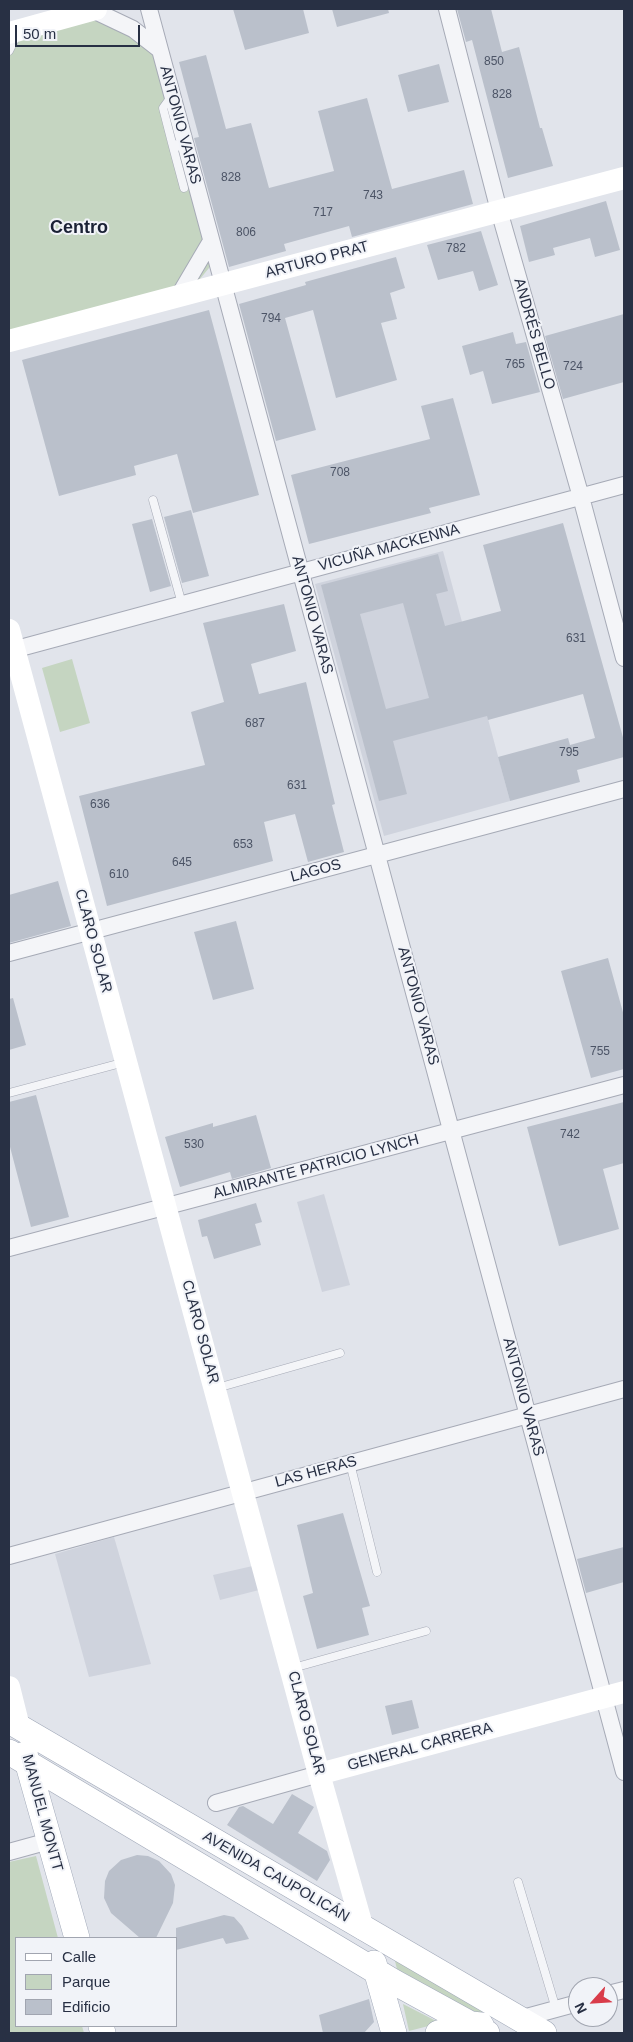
<!DOCTYPE html>
<html>
<head>
<meta charset="utf-8">
<style>
  body { margin:0 }
  #map { position:relative; width:633px; height:2042px; overflow:hidden; background:#e1e4eb; font-family:Helvetica,sans-serif }
  canvas { display:block }
  .frame { position:absolute; inset:0; border:10px solid #283044; pointer-events:none }
  .legend { position:absolute; left:15px; top:1937px; width:162px; height:90px; box-sizing:border-box; background:#f1f3f8; border:1px solid #a1a5b0; margin:0; padding:6px 9px; list-style:none; font-size:15px; color:#283044 }
  .legend li { display:flex; align-items:center; gap:10px; height:25px }
  .legend b { width:25px; border:1px solid #a1a5b0 }
  .north { position:absolute; left:568px; top:1977px; width:50px; height:50px; box-sizing:border-box; background:#f1f3f8; border:1px solid #a1a5b0; border-radius:50%; rotate:244deg; font-size:14px; font-weight:700; line-height:20px; text-align:center; color:#283044 }
  .north::after { content:''; display:block; margin:auto; width:18px; height:22px; background:#d93c4a; clip-path:polygon(50% 0,100% 100%,50% 72%,0 100%) }
  .scale { position:absolute; left:15px; top:25px; width:125px; height:22px; box-sizing:border-box; border:2px solid #283044; border-top:0; padding-left:6px; font-size:15px; line-height:18px; white-space:nowrap; color:#283044; -webkit-text-stroke:4px #f1f3f8; paint-order:stroke }
</style>
</head>
<body>
<div id="map">
<canvas width="633" height="2042"></canvas>
<div class="frame"></div>
<ul class="legend">
<li><b style="height:6px;background:#fff"></b>Calle</li>
<li><b style="height:14px;background:#c5d5c1"></b>Parque</li>
<li><b style="height:14px;background:#bac0cb"></b>Edificio</li>
</ul>
<div class="north">N</div>
<div class="scale">50 m</div>
</div>
<script>
const ctx = document.querySelector('canvas').getContext('2d');
ctx.lineJoin = 'round';
function fill(path, color) {
  ctx.fillStyle = color;
  ctx.fill(path, 'evenodd');
}
function strokePath(path, color, width, dash) {
  ctx.strokeStyle = color;
  ctx.lineWidth = width;
  ctx.lineCap = dash ? 'butt' : 'round';
  ctx.setLineDash(dash || []);
  ctx.stroke(path);
}
function drawText(font, color, halo, rows, align = 'center') {
  ctx.font = font + ' Helvetica,sans-serif';
  ctx.lineWidth = 4;
  ctx.setLineDash([]);
  ctx.textBaseline = 'middle';
  ctx.strokeStyle = halo;
  ctx.fillStyle = color;
  for (const [text, x, y, turn = 0] of rows) {
    ctx.save();
    ctx.translate(x, y);
    ctx.rotate((+turn || 0) * Math.PI / 180);
    ctx.textAlign = isNaN(turn) ? turn : align;
    if (halo) ctx.strokeText(text, 0, 0);
    ctx.fillText(text, 0, 0);
    ctx.restore();
  }
}
const built = new Path2D(`
  M443,551l67,250 -126,35 -69,-252z
  M324,1194l26,91 -28,7 -25,-90z
  M114,1537l37,127 -62,13 -34,-123z
  M257,1565l6,24 -43,11 -7,-25z`);
const green = new Path2D(`
  M90,18l28,10 40,25 54,206 -3,9 -14,17 -186,46v-289z
  M72,659l18,64 -30,9 -18,-64z
  M36,1856l22,82h-42v88h66l2,7h-75v-171z
  M394,1957l102,58 -14,1 -85,-47z
  M403,2004l37,19 -31,8z`);
const building = new Path2D(`
  M233,9h70l6,24 -64,17z
  M332,9h56l1,4 -52,14z
  M457,9h34l11,43 17,-5 21,81h2l11,38 -45,12 -36,-138 -6,2z
  M206,55l20,74 25,-6 18,65 65,-17 -16,-60 49,-13 25,91 72,-19 9,34 -121,33 -3,-11 -65,18 2,7 -57,16 -35,-129 5,-1 -20,-75z
  M439,64l10,38 -41,10 -10,-37z
  M606,201l14,49 -25,7 -5,-19 -37,10 2,7 -26,7 -9,-36z
  M481,231l17,54 -19,6 -6,-20 -35,9 -11,-35z
  M396,257l9,31 -15,5 7,26 -16,4 16,57 -61,18 -23,-88 -28,8 31,112 -40,11 -37,-137 67,-19 -1,-3z
  M209,310l50,185 -66,18 -16,-59 -43,12 2,9 -77,21 -37,-136z
  M624,314v68l-61,17 -18,-63z
  M513,332l3,12 10,-2 14,50 -48,12 -9,-33 -13,4 -8,-29z
  M453,398l27,97 -51,13 2,5 -122,31 -18,-69 139,-36 -9,-33z
  M191,510l18,66 -27,7 -18,-66z
  M152,519l19,67 -21,6 -18,-68z
  M563,523l61,218v16l-47,13 3,12 -70,19 -12,-44 70,-19 2,7 25,-7 -12,-44 -95,26 -1,-4 -94,25 14,53 -28,7 -58,-216 117,-31 10,37 -12,3 9,32 56,-15 -18,-66zM403,603l26,95 -43,11 -26,-95z
  M284,604l12,47 -45,13 8,30 47,-12 29,122 -3,1 12,47 -36,10 -13,-48 -31,8 9,39 -166,45 -28,-110 126,-31 -14,-53 33,-10 -21,-79z
  M58,881l13,45 -62,17v-48z
  M236,921l18,68 -41,11 -19,-68z
  M608,958l16,58v53l-33,9 -30,-107z
  M13,998l13,47 -17,5v-51z
  M36,1095l33,122 -38,10 -22,-84v-41z
  M624,1102v61l-21,6 16,60 -60,17 -32,-119z
  M256,1115l15,53 -39,11 -2,-7 -50,15 -15,-50 48,-14v4z
  M256,1203l6,19 -7,2 6,21 -47,14 -7,-23 -5,1 -4,-17z
  M343,1513l27,93 -8,2 7,27 -52,14 -14,-53 10,-3 -16,-68z
  M624,1547v35l-38,11 -9,-34z
  M412,1700l7,28 -27,7 -7,-29z
  M292,1794l22,13 -16,26 29,18 3,9 -13,21 -90,-56 12,-18 4,-1 30,18z
  M137,1855l11,1 11,5 12,13 4,11 -2,18 -17,35h-16l-29,-25 -7,-15 1,-17 4,-10 12,-11z
  M224,1915l10,2 8,9 7,13 -23,5 -3,-6 -47,12v-22z
  M369,1999l5,23 -10,11h-41l-4,-18z`);
const lane = new Path2D(`
  M9,51l8,-16
  M171,97l-8,11 9,35 13,6
  M172,143l12,45
  M153,500l29,104
  M9,1093l116,-31
  M217,1388l123,-35
  M350,1463l27,109
  M293,1668l133,-37
  M518,1882l38,127`);
const street = new Path2D(`
  M149,9l475,1763
  M447,9l51,198 83,290 43,161
  M93,10l40,19 27,21
  M178,297l33,-56
  M9,651l615,-166
  M9,953l615,-164
  M9,1248l615,-163
  M9,1556l615,-167
  M216,1803l103,-29
  M9,1852l40,-11
  M608,1994l16,-4
  M519,2019l59,-16`);
const secondary = new Path2D(`
  M9,33l87,-24
  M9,341l615,-163
  M9,630l310,1144 44,155
  M9,1687l10,40
  M319,1774l305,-82`);
const primary = new Path2D(`
  M9,1721l535,312
  M9,1752l385,230 93,51
  M25,1754l52,184
  M374,1963l20,70
  M101,2026l2,7
  M438,2033l33,-9 10,1`);
const numberNames = [
  ["850",494,62],
  ["828",502,95],
  ["828",231,178],
  ["743",373,196],
  ["717",323,213],
  ["806",246,233],
  ["782",456,249],
  ["794",271,319],
  ["765",515,365],
  ["724",573,367],
  ["708",340,473],
  ["631",576,639],
  ["687",255,724],
  ["795",569,753],
  ["631",297,786],
  ["636",100,805],
  ["653",243,845],
  ["645",182,863],
  ["610",119,875],
  ["755",600,1052],
  ["742",570,1135],
  ["530",194,1145]
];
const streetNames = [
  ["ANTONIO VARAS",180,125,75],
  ["ARTURO PRAT",317,260,-15],
  ["ANDRÉS BELLO",534,334,74],
  ["VICUÑA MACKENNA",389,548,-15],
  ["ANTONIO VARAS",312,615,75],
  ["LAGOS",316,871,-15],
  ["CLARO SOLAR",93,941,75],
  ["ANTONIO VARAS",418,1006,75],
  ["ALMIRANTE PATRICIO LYNCH",316,1167,-15],
  ["CLARO SOLAR",200,1332,75],
  ["ANTONIO VARAS",523,1397,75],
  ["LAS HERAS",316,1472,-15],
  ["CLARO SOLAR",306,1723,75],
  ["GENERAL CARRERA",420,1747,-15],
  ["MANUEL MONTT",42,1813,75],
  ["AVENIDA CAUPOLICÁN",276,1877,30]
];
const quarterNames = [
  ["Centro",79,228]
];
fill(built, '#cfd3dd');
fill(green, '#c5d5c1');
fill(building, '#bac0cb');
strokePath(lane, '#a6aab6', 9);
strokePath(street, '#a6aab6', 18);
strokePath(primary, '#9fa7b7', 26);
strokePath(lane, '#f4f5f8', 8);
strokePath(street, '#f4f5f8', 16);
strokePath(secondary, '#fff', 22);
strokePath(primary, '#fff', 25);
drawText('12px', '#4c5466', null, numberNames);
drawText('15px', '#283044', '#f1f3f8', streetNames);
drawText('bold 18px', '#1a2135', '#f1f3f8', quarterNames);
</script>
</body>
</html>
